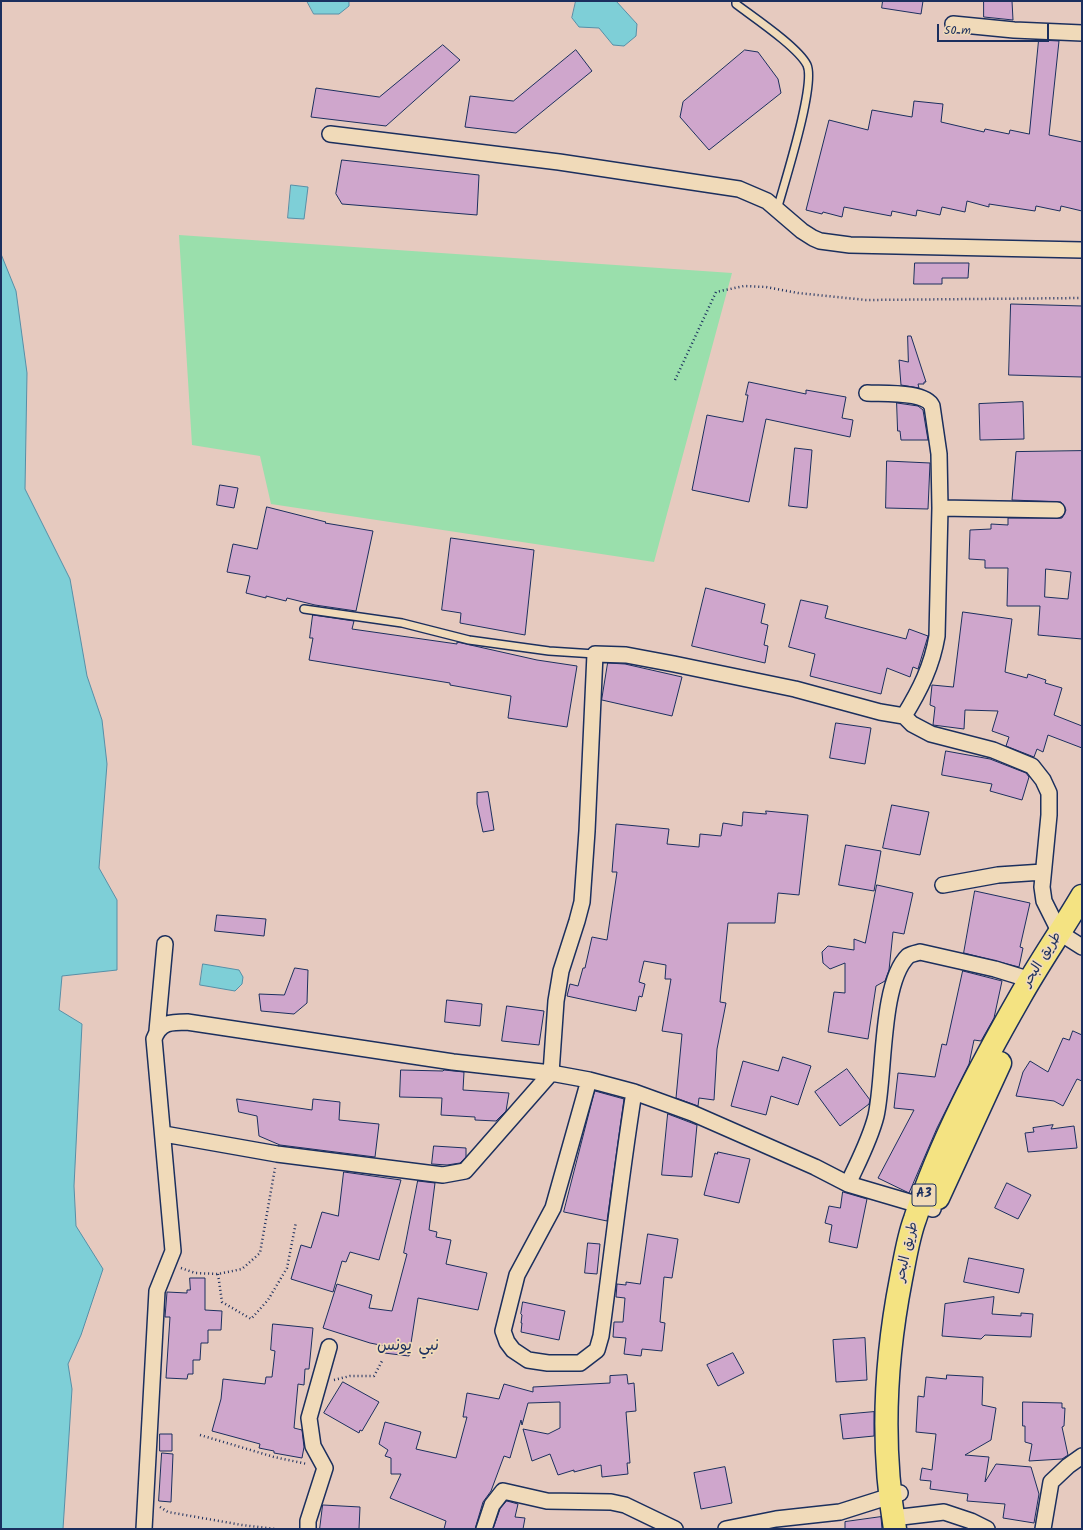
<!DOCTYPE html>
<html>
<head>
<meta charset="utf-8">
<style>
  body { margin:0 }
  #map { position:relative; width:1083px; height:1530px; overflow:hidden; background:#e6cabf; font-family:Kalam,sans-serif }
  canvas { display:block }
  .frame { position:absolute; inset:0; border:2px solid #1b2f5e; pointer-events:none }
  .scale { position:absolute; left:937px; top:24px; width:112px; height:18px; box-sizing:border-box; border:2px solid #1b2f5e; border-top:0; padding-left:5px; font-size:12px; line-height:14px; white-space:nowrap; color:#1b2f5e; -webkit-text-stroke:3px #f0dab9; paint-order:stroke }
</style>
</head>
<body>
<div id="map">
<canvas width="1083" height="1530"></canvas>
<div class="frame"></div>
<div class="scale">50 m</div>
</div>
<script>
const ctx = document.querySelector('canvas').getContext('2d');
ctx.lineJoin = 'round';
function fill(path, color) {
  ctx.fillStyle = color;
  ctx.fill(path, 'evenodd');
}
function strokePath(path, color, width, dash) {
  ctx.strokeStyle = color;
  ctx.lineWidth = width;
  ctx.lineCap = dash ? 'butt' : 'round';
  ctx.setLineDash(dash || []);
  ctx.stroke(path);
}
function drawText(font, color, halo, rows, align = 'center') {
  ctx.font = font + ' Kalam,"Playpen Sans Arabic",sans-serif';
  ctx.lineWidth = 3.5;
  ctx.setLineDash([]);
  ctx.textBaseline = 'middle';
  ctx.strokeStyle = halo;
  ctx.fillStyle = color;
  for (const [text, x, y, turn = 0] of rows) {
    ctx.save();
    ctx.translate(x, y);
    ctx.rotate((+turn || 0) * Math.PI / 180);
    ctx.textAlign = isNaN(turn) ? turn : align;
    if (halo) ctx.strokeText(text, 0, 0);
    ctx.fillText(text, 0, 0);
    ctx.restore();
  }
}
const green = new Path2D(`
  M179,235l553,38 -78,289 -383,-58 -11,-48 -68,-11z`);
const water = new Path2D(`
  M307,1h42v5l-10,8h-25z
  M576,1h40l21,23 -1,12 -12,10 -11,-1 -14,-17 -20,-1 -7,-9z
  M291,185l17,2 -4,32 -16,-1z
  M1,254l15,37 11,82 -2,116 45,90 17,97 15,44 5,44 -8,104 18,32v70l-55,6 -3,34 23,14 -8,162 2,40 27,43 -22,66 -13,29 4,25 -9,140h-62z
  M203,964l36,6 4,7 -1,7 -7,7 -35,-6z`);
const building = new Path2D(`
  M883,1h40l-2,13 -39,-6z
  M984,1h28l1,19 -29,-3z
  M1039,40l20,1 -10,94 33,7v69l-21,-5 -1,5 -24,-5 -1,5 -46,-7v3l-22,-6 -2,11 -23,-5 -2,8 -23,-5 -1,6 -24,-5 -1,5 -47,-9 -2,10 -19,-5 -1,2 -16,-4 23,-90 39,10 4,-20 40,7 2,-16 29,3 -2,18 43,10 1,-3 24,5 1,-4 19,4z
  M443,45l17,15 -74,66 -75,-9 5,-29 63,9z
  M576,50l16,21 -76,62 -51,-6 5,-31 43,5z
  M745,50l13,2 20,27 3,14 -72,57 -29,-33 3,-15z
  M342,160l137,15 -2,40 -135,-11 -6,-10z
  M915,263h54l-1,15h-26v6h-28z
  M1011,304l71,2v71l-73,-2z
  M908,336h3l15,46h-2v2h-6l1,4 -18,-3 -2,-25 9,2z
  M749,382l57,12v-4l40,7 -4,21 11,2 -3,17 -84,-18 -17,83 -57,-12 15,-75 36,7 5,-27h-2z
  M1023,402l1,37 -44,1 -1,-36z
  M897,403l21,3 5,4 5,30h-27l-1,-9h-2z
  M795,448l17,2 -5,58 -18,-2z
  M1082,451v188l-44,-4 2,-29h-33l1,-38h-23v-8l-16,-1 1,-29 21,-1v-5l17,1v-7h54l4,-8 -5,-8 -49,-2 4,-48zM1046,569l25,3 -3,27 -23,-2z
  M887,461l43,2 -2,46 -42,-1z
  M220,485l18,3 -4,20 -17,-3z
  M267,507l59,15 -1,1 48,8 -17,80 -41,-6 -28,-7 -1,3 -20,-5v2l-20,-5 4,-17 -23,-4 6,-28 24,5z
  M451,538l83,12 -9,85 -65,-12 1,-10 -19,-3z
  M706,588l59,16 -4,19 7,2 -4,20 4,1 -3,17 -73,-17z
  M801,600l27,6 -3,12 81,21 3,-10 19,7 -10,33 -5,-2 -3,10 -23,-9 -6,26 -71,-18 5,-22 -26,-7z
  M963,612l49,7 -7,53 22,6 1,-4 18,6 -1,3 17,5 -8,27 28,11v22l-34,-13 -5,17 -6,-3 -3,8 -28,-11 3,-9 -17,-6 6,-20 -33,-1 -1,19 -31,-4 2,-18 -5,-2 2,-20 21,2z
  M313,615l41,6 -2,8 105,15v-2l80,18 40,6 -10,61 -59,-9 3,-22 -61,-11v-2l-141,-23 4,-22h-3z
  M608,663l17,1 57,13 -10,39 -70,-16z
  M836,723l35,5 -6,36 -35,-6z
  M946,751l44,8 36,14 3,4 -7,23 -32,-9 2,-7 -50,-9z
  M488,792l6,38 -11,2 -6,-28v-11z
  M892,805l37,7 -9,43 -37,-7z
  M766,811l42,4 -9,80 -21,-2 -3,30h-47l-8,79 6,1 -9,46 -3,51 -15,-2 -1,8 -22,-8 6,-64 -20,-3 9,-52h-6l1,-14 -22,-4 -5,21 6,2 -3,13 -3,-1 -3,15 -69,-15 3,-12 8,2 5,-18h2l7,-31 15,3 10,-68h-5l4,-48 53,5 -2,15 32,3 1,-13 21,2 2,-13 19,3 1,-14 23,2z
  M846,845l35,6 -7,40 -35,-6z
  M877,885l36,8 -9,41 -11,-2 -4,38 -4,11 -9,5 -8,53 -40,-7 6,-40 11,1v-30l-15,6 -7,-6 -1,-11 6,-6 26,4v-11l11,4z
  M975,891l55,12 -10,44 3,1 -4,19 -55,-14z
  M217,915l49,4 -2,17 -49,-5z
  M295,968l13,2 -1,33 -13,11 -33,-3 -2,-17 25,1z
  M963,971l39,10 -8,37 -13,23 -7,-1 -5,24 -32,64 -28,65 -31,-15 36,-68 -20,-2 4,-35 37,4 7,-33 4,1z
  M447,1000l35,4 -2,22 -35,-4z
  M507,1006l37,5 -5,34 -37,-4z
  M1073,1031l9,4v46l-5,-2 -14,27 -9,-5 -38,-5 7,-24 7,-11 18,11 15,-34 6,2z
  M783,1057l28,9 -13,39 -27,-9 -5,19 -35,-9 12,-45 35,10z
  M847,1069l23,31 -1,4 -29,22 -25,-34z
  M401,1070l42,1 1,-1 20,2 -1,18 46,3 -3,18 -10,10 -21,-1v-3l-34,-2 1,-17 -42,-1z
  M595,1091l29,8 -17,122 -43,-9z
  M237,1099l75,11 1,-11 27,3 -1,18 40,4 -4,33 -95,-12 -21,-9 -2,-20 -18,-4z
  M668,1114l29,11 -5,52 -30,-2z
  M1053,1125l-2,4 23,-3 3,22 -49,4 -3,-19 9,-1 -1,-4z
  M434,1146l32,2v9l-6,6 -13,2 -15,-1z
  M718,1152l32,7 -11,44 -35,-8 11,-42 2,1z
  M344,1172l57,8 -22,80 -29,-8 -4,10 -4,-1 -9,31 -42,-13 10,-34 10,3 11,-36 16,4z
  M418,1181l17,2 -6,47 8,2 -1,5 15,3 -5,24 41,9 -9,37 -60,-12 -9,58 -25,-3 1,-7 -15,-3 -47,-15 14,-44 35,11 -3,13 23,3 15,-57 -3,-1z
  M1007,1183l24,12 -13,24 -23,-11z
  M843,1192l24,7 -10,49 -28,-6 3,-17 -7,-2 4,-17 11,2z
  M648,1234l30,5 -6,39 -8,-1 -4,45 5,1 -3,28 -20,-2 -1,7 -17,-2 2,-16 -13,-1 1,-15h9l2,-24 -9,-1 1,-13 9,1v-3l14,2z
  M588,1243l12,1 -3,30 -12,-1z
  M969,1258l55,11 -5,24 -55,-11z
  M190,1278h15v32l17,1 -1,19h-13v13h-7l-1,17h-7v14h-5l-1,5 -21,-1 4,-61h-5l2,-25 20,1v-3h3z
  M994,1297l-2,17 29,2v-3l12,1 -2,23 -46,-2 -4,4 -39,-3 3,-32z
  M523,1302l42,9 -6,29 -38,-8 1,-9h-1l1,-8 -1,-1z
  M273,1324l40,4 -4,41h-4l-1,16 -6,-1 -4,44 8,2 2,17 -2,11 -28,-5v-2l-15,-3 1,-4 -48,-13 9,-32 2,-20 42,5 1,-7h6l3,-26 -4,-1z
  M865,1338l2,42 -31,2 -3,-42z
  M733,1353l11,20 -26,13 -11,-21z
  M627,1375l1,9 6,-1 2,28 -10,1 4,51h-3l1,11 -26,3 -1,-12 -27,7v-2l-16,5 -8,-21 -18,7 -9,-32 25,5 12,-6v-26l-32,1 -6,22 -1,-5 -11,38 -6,-2 -13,35 -8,11 -8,27h-31l2,-8 -56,-23 11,-24h-10v-16l-6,-2 3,-6 -9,-6 6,-22 36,10 -5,17 40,9 11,-41h-4l4,-24 32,6 5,-15 29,8v-5l77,-4v-7z
  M947,1375l36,2 -1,28 14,3 -5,32 -26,15 24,2 -4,25 11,-18 35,3 8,27 -5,29 -31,-5 2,-14 -38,-3 1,-7 -38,-5 1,-8 -11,-1 2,-12 10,2 4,-36 -20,-2 2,-36 6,1 2,-20 20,2z
  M343,1382l36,20 -17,29 -2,-1 -1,3 -35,-20z
  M1023,1402l39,1v5h3l-1,18 -2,1 6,28 -6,4 -33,2 3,-17 -7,-2v-16h-2z
  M874,1412v24l-31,3 -3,-24z
  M160,1434h12v17h-12z
  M162,1453l11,1 -2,48 -12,-1z
  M725,1467l7,36 -31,6 -7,-36z
  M507,1501l11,3 -3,13 10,1 -2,11h-30l7,-20z
  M323,1505l37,2 -1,22h-39z
  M881,1517l1,12h-37v-7z`);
const path = new Path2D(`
  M675,380l41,-88 28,-6 22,1 32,6 68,7 216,-2
  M181,1268l14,5 23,1 24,-5 18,-16 15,-85
  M218,1274l4,28 29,17 17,-19 19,-32 9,-46
  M334,1380l16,-4h24l8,-15
  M200,1435l74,22 33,7
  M160,1507l8,5 74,13 33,4`);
const lane = new Path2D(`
  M736,1v3c17,13 62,43 71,61 9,20 -23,119 -30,145
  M304,609l98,14 67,17 80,11 46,3`);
const street = new Path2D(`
  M953,24l61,6 68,3
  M330,134l229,28 180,27 28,12 35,30 11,7 7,3 30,4 232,5
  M867,393c16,1 58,-2 65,13l7,48 1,54 -3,128c-5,30 -17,54 -33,80
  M940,508l117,2
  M943,885l55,-10 45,-3
  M157,1031l8,-87
  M589,1080l-36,128 -36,67 -14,56 4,11 6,8 15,10 20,3h32l17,-13 4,-14c11,-81 20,-163 33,-244
  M164,1134l113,20 166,21 22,-4 86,-98 5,-72 5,-30 16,-50 5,-19 5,-71 8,-177 31,1 48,9 121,25 85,23 24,4 8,8 19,10 62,16 39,16 11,14 6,13v22l-7,72 2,14 16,32 22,14
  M848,1184c10,-22 22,-44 28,-68 9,-39 4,-133 32,-160 3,-2 8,-3 12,-4l75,17 36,11
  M893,1518l51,-6 27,9 16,8
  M144,1529l13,-238 16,-40 -19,-212c6,-17 17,-17 33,-17l266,40 98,11 38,7 45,12 58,21 123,54 33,17 85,25
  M308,1529v-8l17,-53 -12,-22 -4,-28 20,-71
  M484,1529l8,-24 11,-14 44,10 64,1 14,3 50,24
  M726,1529l50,-10 64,-7 60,-19
  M1043,1529l8,-47 17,-16 14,-10`);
const highway = new Path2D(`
  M938,1198l62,-135
  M895,1529c-14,-83 -10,-168 6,-250 4,-20 7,-41 14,-60 25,-77 65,-152 105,-222 19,-34 42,-67 62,-101`);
const shields = [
  [924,1195,24]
];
const shieldNames = [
  ["A3",924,1195]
];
const streetNames = [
  ["طريق البحر",1043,960,-58],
  ["طريق البحر",908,1252,-77]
];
const quarterNames = [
  ["نبي يونس",408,1347]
];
fill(green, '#9adfac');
fill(water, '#7ecfd7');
strokePath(water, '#568fa7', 1);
fill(building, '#cfa6cc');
strokePath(building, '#1b2f5e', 1);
strokePath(lane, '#1b2f5e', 10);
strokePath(street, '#1b2f5e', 18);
strokePath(highway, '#1b2f5e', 25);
strokePath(path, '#1b2f5e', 2.5, [1, 3]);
strokePath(lane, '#f0dab9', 7);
strokePath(street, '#f0dab9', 15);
strokePath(highway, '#f4e382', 22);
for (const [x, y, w] of shields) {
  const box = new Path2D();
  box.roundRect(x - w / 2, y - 11, w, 22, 3);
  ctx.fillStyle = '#f0dab9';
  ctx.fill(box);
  strokePath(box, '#1b2f5e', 1);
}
drawText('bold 13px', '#1b2f5e', null, shieldNames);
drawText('14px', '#1b2f5e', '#f0dab9', streetNames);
drawText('16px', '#1b2f5e', '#f0dab9', quarterNames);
</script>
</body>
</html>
